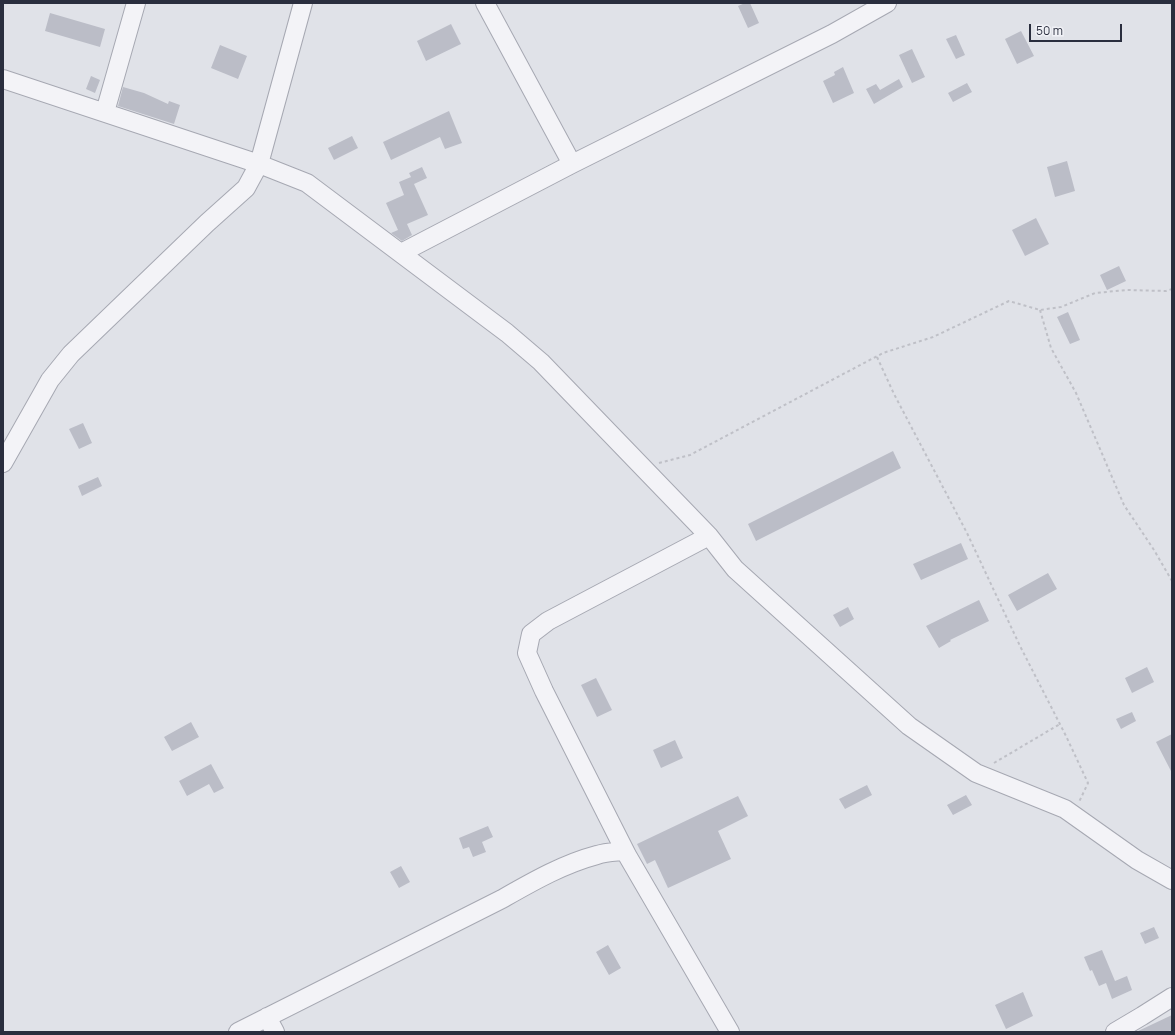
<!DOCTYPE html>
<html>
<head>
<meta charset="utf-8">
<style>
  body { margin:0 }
  #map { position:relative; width:1175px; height:1035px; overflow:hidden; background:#e0e2e8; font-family:Manrope,sans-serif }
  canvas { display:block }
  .frame { position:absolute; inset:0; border:4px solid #2a2e3e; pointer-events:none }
  .scale { position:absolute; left:1029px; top:24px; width:93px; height:18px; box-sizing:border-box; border:2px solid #2a2e3e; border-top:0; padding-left:5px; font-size:12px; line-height:14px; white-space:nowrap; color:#2a2e3e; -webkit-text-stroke:3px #f0f1f6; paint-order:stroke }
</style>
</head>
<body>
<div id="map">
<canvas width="1175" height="1035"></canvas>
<div class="frame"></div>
<div class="scale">50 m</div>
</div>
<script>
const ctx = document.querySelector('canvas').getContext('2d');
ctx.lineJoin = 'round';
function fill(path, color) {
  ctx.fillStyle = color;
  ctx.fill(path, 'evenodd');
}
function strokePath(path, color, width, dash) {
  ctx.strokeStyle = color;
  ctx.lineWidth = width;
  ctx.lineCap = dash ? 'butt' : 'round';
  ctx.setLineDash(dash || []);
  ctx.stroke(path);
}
const building = new Path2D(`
  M745,3h5l9,20 -11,5 -10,-22z
  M50,13l55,16 -5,18 -55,-16z
  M451,24l10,20 -35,17 -9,-20z
  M1021,31l13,25 -17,8 -12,-25z
  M956,35l9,20 -9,4 -10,-20z
  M220,45l27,11 -9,23 -27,-11z
  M912,49l13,28 -13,6 -13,-28z
  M843,67l11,26 -21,10 -10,-22 12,-6 -1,-3z
  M91,76l9,4 -5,13 -9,-4z
  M899,79l4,8 -29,17 -8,-15 10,-5 4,6z
  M967,83l5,9 -19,10 -5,-9z
  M123,87l21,6 24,11 1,-3 11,4 -6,19 -56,-18z
  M449,111l13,32 -17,6 -5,-12 -49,23 -8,-18z
  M352,136l6,12 -24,12 -6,-12z
  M1067,161l8,30 -20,6 -8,-30z
  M422,167l5,11 -13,6 14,31 -21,9 5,11 -10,6 -11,-8 7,-3 -12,-27 18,-8 -5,-13 12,-5 2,4 -4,-8z
  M1036,218l13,26 -24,12 -13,-26z
  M1119,266l7,15 -19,9 -7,-15z
  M1068,312l12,28 -10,4 -13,-27z
  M83,423l9,20 -13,6 -10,-20z
  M893,451l8,17 -145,73 -8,-17z
  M98,477l4,9 -20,10 -4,-10z
  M961,543l7,16 -47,21 -8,-16z
  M1048,573l9,16 -40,22 -9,-16z
  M979,600l10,21 -39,19 1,1 -12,7 -13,-22z
  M848,607l6,12 -14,8 -7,-12z
  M1147,667l7,15 -22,11 -7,-15z
  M596,678l16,32 -15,7 -16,-32z
  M1132,712l4,9 -15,8 -5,-10z
  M191,722l8,15 -27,14 -8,-14z
  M1172,734v39l-16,-31z
  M675,740l8,18 -22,10 -8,-18z
  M211,764l13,24 -10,5 -5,-9 -22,12 -8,-15z
  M867,785l5,10 -27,14 -6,-10z
  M966,795l6,10 -19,10 -6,-10z
  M738,796l10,20 -30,15 13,28 -63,29 -13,-28 -8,4 -10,-20z
  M488,826l5,11 -11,5 4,10 -13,5 -4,-10 -6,2 -4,-11z
  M401,866l9,16 -11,6 -9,-16z
  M1154,927l5,11 -14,6 -5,-11z
  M608,945l13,23 -12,7 -13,-23z
  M1102,950l13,31 12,-5 5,14 -20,9 -6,-16 -7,3 -7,-16 -2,1 -6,-14z
  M1023,992l10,24 -27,13 -11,-24z
  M1172,1015v15l-6,2h-30z`);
const path = new Path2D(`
  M1040,310l11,38 25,45 48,112 30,45 18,31
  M877,357l17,37 73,139 53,113 46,90 22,47 -9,19
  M659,463l31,-8 193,-102 50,-16 76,-36 31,9 21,-3 34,-14 32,-3 39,1 6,-2
  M994,763l66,-39`);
const minor = new Path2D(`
  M485,3l87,161
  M3,79l256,85 48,19 200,150 34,29 168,174 26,33 174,157 67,47 89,36 72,51 35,20
  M105,112l31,-109
  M401,253l171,-89 260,-130 55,-31
  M3,463l47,-83 21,-26 136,-131 39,-35 13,-24 44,-161
  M709,536l-161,85 -17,13 -4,19 17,38 83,164 103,177
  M267,1017l8,15
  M238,1032l264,-133c30,-17 61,-35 95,-44 9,-3 18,-3 27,-4
  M1115,1032l27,-16 30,-19`);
fill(building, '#bbbdc7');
strokePath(minor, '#a6a8b2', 20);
strokePath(path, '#bfc0c7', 2, [3, 3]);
strokePath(minor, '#f3f3f7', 18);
</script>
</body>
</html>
